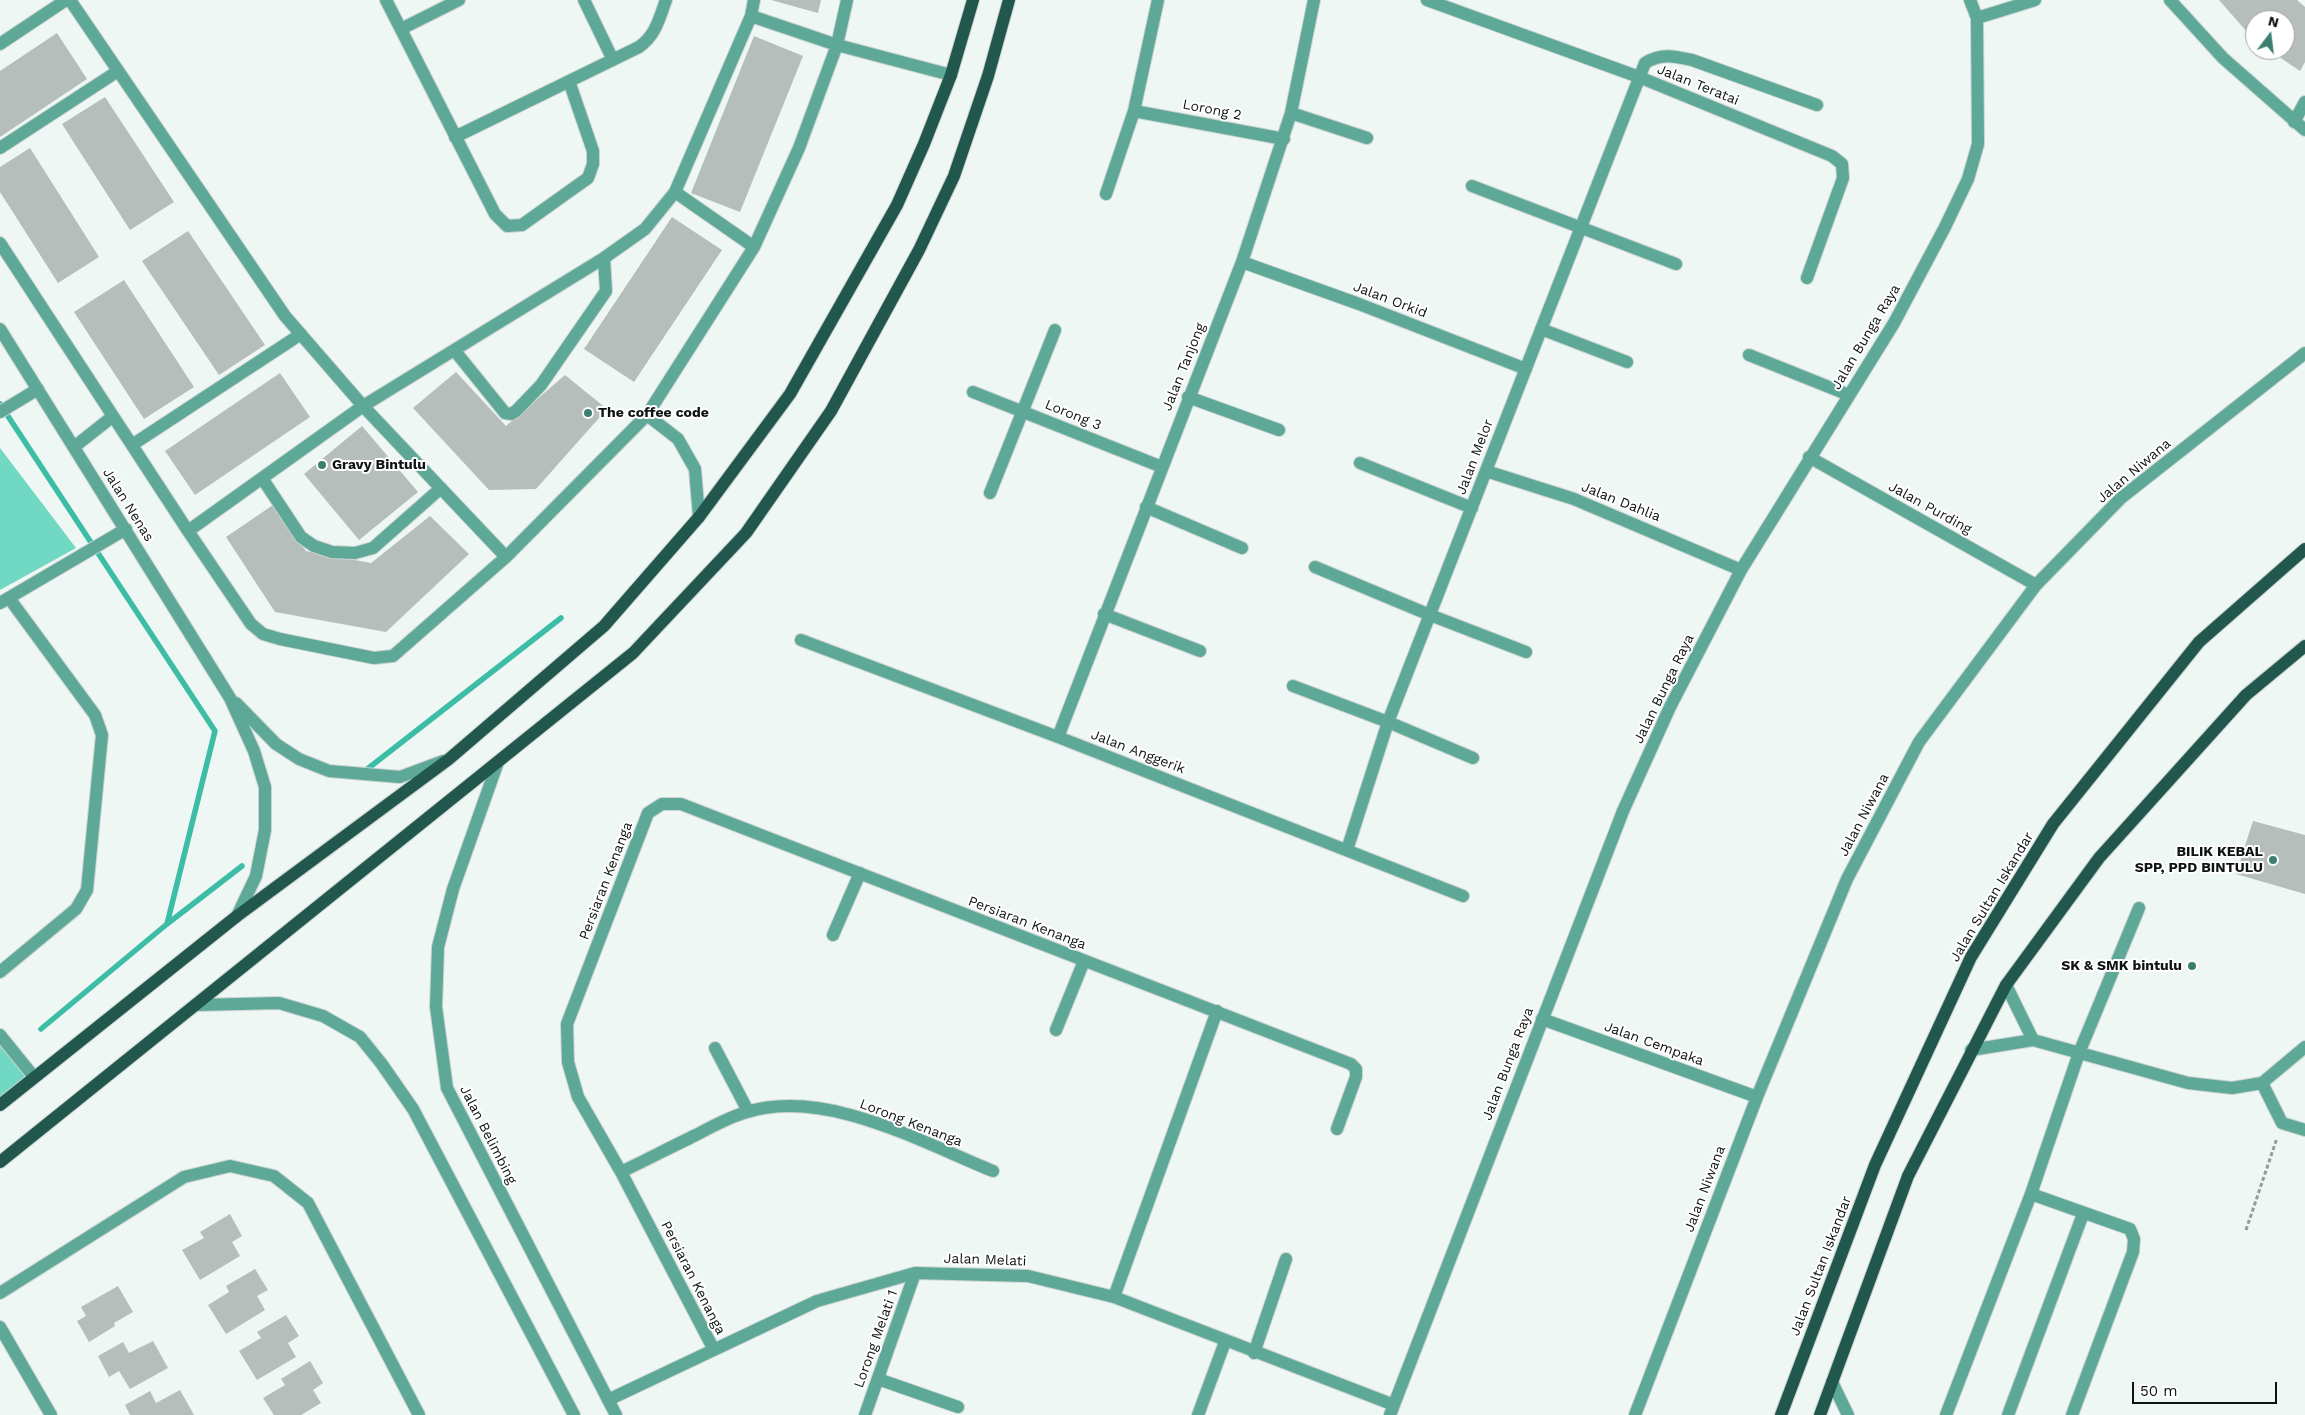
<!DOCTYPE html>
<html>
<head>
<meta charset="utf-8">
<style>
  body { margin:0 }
  #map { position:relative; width:2305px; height:1415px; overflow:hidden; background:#eef7f4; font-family:"Work Sans",sans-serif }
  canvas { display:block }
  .north { position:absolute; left:2245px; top:10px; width:50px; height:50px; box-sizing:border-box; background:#fff; border:1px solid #9fa1a1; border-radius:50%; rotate:15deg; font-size:14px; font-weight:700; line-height:20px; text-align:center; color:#101313 }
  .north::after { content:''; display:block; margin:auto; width:18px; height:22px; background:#3c7f71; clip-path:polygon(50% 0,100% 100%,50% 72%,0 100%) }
  .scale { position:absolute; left:2132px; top:1382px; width:145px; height:22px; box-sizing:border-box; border:2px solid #101313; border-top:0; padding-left:6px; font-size:15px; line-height:18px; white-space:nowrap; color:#101313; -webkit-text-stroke:4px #fff; paint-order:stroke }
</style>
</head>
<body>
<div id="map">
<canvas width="2305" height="1415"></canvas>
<div class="north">N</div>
<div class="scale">50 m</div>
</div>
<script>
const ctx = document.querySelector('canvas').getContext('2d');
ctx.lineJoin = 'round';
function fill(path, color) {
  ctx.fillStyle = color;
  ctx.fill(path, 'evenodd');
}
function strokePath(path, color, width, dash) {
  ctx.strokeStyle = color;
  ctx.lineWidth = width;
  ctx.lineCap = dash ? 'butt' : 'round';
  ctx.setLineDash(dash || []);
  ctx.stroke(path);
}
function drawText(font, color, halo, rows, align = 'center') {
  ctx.font = font + ' "Work Sans",sans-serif';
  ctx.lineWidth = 4;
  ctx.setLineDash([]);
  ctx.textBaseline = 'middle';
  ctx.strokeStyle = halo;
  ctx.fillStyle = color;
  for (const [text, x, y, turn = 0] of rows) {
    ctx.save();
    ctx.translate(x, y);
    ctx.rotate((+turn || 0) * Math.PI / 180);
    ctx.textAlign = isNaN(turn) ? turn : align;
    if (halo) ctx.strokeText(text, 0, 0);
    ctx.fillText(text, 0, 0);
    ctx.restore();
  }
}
const green = new Path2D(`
  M0,448l76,100 -76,42z
  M0,1035l34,42 -34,26z`);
const stream = new Path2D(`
  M0,404l215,327 -48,193
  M366,770l195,-152
  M41,1029l126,-105 75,-58`);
const building = new Path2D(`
  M771,0h50l-3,13z
  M2219,0h78l8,7v55l-5,9 -31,-21h16v-30h-30v21z
  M57,33l30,46 -87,58v-66z
  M754,36l49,20 -63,156 -49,-19z
  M105,97l69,105 -44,28 -68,-106z
  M30,148l69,109 -41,26 -58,-91v-25z
  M672,217l50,33 -88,132 -50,-33z
  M188,231l77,114 -46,30 -77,-114z
  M124,280l70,107 -50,32 -70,-107z
  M456,372l50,54 59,-51 42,34 -71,80 -47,1 -76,-82z
  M280,373l30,44 -115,78 -30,-44z
  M362,426l56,66 -59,48 -55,-66z
  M273,505l33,46 65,12 59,-47 39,38 -83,78 -111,-20 -49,-75z
  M2253,821l52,14v59l-69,-20z
  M230,1214l12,22 -10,6 8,14 -40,24 -18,-30 22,-12 -4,-6z
  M255,1269l13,21 -11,6 8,14 -39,24 -18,-29 21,-13 -3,-6z
  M118,1286l15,26 -19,11 1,3 -26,16 -12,-21 9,-5 -5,-9z
  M286,1315l13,21 -11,7 8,14 -39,23 -18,-29 22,-13 -4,-6z
  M153,1341l15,27 -38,21 -11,-18 -10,6 -11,-21 25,-14 6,11z
  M310,1361l13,22 -10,7 8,13 -20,12h-27l-11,-17 22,-13 -4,-6z
  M180,1390l14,25h-64l-5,-10 25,-14 6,12z`);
const path = new Path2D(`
  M2246,1230l31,-92`);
const minor = new Path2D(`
  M70,0l215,316 78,90 143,151
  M386,0l109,214 12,12 15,-1 66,-47 5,-14v-13l-24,-70
  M584,0l29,60
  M1427,0l212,77 193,79 10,8 1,14 -36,100
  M2170,0l53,58 82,72
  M751,16l86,29 114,30
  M1977,18l58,-18
  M401,29l58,-29
  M0,44l66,-44
  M1134,111l150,28
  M1291,113l76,25
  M2294,122l11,-20
  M455,137l184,-90c17,-12 20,-28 27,-47
  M0,148l118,-77
  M1472,186l204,78
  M675,192l79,55
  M1106,194l28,-83 24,-111
  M0,243l188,288 63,93 12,10 17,5 94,19 19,-2 113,-99 141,-142 107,-168 45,-99 38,-103 10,-45
  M1242,262l117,42 167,65
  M0,329l230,369 24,53 11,36v43l-9,46 -19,40
  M1541,329l86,33
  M455,351l50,62 6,1 5,-3 25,-26 65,-94 -2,-33
  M1749,355l100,40
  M973,392l189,75
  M1188,397l91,33
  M0,412l38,-23
  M647,415l31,24 17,30 4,48
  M132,445l169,-111
  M74,447l38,-30
  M1809,457l227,128
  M1360,463l112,45
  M1486,471l88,28 167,71
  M262,478l39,59 13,9 18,6 23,1 18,-5 68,-60
  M990,493l65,-163
  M1146,507l96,41
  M188,531l175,-125 241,-148 41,-29 30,-37 76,-176 3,-16
  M1315,567l115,48 96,37
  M0,603l126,-74
  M1104,614l96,37
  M801,640l257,97 405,159
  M1293,686l95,36 85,36
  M236,703l40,41 23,15 30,12 71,6 43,-16
  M1058,737l184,-475 49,-149 23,-113
  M498,762l-45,127 -15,58 -2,60 11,81 169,327
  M1347,850l41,-128 257,-659c16,-10 29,-7 47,-3l125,45
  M833,935l27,-62
  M0,972l76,-63 11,-19 15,-155 -7,-20 -86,-117
  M197,1005l82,-2 44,13 37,21 21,26 32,46 161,306
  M1542,1019l215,78
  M1056,1030l28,-69
  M0,1035l34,42
  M2033,1040l155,43 44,5 30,-5 43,-36
  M715,1048l33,63
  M1971,1050l62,-10 -27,-55
  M2262,1083l20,40 23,7
  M621,1172c25,-12 50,-25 75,-37 17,-9 33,-18 51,-23 79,-24 174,30 246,59
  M2031,1194l99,35 4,10 -1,13 -61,163
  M0,1293l184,-116 46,-11 44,10 34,27 111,212
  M1114,1297l103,-286
  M0,1327l51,88
  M714,1350l-93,-178 -43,-75 -10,-35 -1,-38 81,-211 14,-9h19l670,260 5,5v8l-19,52
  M1254,1353l32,-94
  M878,1379l80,28
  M1832,1382l16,33
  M608,1400l209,-99 98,-28 113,3 86,21 280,108
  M865,1415l50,-142
  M1198,1415l27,-73
  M1390,1415l233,-604 47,-104 71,-137 153,-247 51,-96 23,-48 10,-35 -1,-126 -7,-18
  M1635,1415l122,-318 90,-218 72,-137 117,-157 85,-87 184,-145
  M1946,1415l85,-221 48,-141 60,-145
  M2008,1415l75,-201`);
const major = new Path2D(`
  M0,1105l237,-189 212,-157 155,-133 95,-109 91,-123 107,-189 27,-61 27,-69 22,-75
  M0,1162l633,-509 113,-120 85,-122 88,-161 35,-74 34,-100 21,-76
  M1781,1415l94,-250 96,-208 82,-133 146,-182 106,-93
  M1820,1415l88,-239 98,-191 93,-127 147,-163 59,-49`);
const markers = [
  [588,413,5,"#3c7f71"],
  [322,465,5,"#3c7f71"],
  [2273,860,5,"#3c7f71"],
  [2192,966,5,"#3c7f71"]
];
const streetNames = [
  ["Jalan Teratai",1698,85,22],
  ["Lorong 2",1212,110,11],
  ["Jalan Orkid",1390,300,21],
  ["Jalan Bunga Raya",1866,337,-59],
  ["Jalan Tanjong",1184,367,-68],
  ["Lorong 3",1073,415,22],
  ["Jalan Melor",1475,457,-69],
  ["Jalan Niwana",2134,471,-40],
  ["Jalan Dahlia",1621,502,22],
  ["Jalan Nenas",128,505,58],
  ["Jalan Purding",1930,508,29],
  ["Jalan Bunga Raya",1664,689,-64],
  ["Jalan Anggerik",1138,752,21],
  ["Jalan Niwana",1864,815,-62],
  ["Persiaran Kenanga",606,881,-69],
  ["Jalan Sultan Iskandar",1992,897,-59],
  ["Persiaran Kenanga",1027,923,21],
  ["Jalan Cempaka",1654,1044,20],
  ["Jalan Bunga Raya",1508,1064,-69],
  ["Lorong Kenanga",911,1123,21],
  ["Jalan Belimbing",488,1135,63],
  ["Jalan Niwana",1705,1189,-69],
  ["Jalan Melati",985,1260,2],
  ["Jalan Sultan Iskandar",1821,1266,-69],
  ["Persiaran Kenanga",693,1278,63],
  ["Lorong Melati 1",876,1339,-70]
];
const poiNames = [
  ["The coffee code",598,413],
  ["Gravy Bintulu",332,465],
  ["BILIK KEBAL",2263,852,"right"],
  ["SPP, PPD BINTULU",2263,868,"right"],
  ["SK & SMK bintulu",2182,966,"right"]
];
fill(green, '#71d8c3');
strokePath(stream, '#3dbda5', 5.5);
fill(building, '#b6bebc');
strokePath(minor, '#cad3d0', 14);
strokePath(major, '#cad3d0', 14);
strokePath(path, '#949b99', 3, [4, 2.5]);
strokePath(minor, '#5da897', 12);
strokePath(major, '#21574c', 12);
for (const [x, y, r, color] of markers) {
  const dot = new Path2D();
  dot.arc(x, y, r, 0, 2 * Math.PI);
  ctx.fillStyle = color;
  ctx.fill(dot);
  strokePath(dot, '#fff', 2);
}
drawText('14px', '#101313', '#fff', streetNames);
drawText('bold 14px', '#101313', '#fff', poiNames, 'left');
</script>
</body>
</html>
